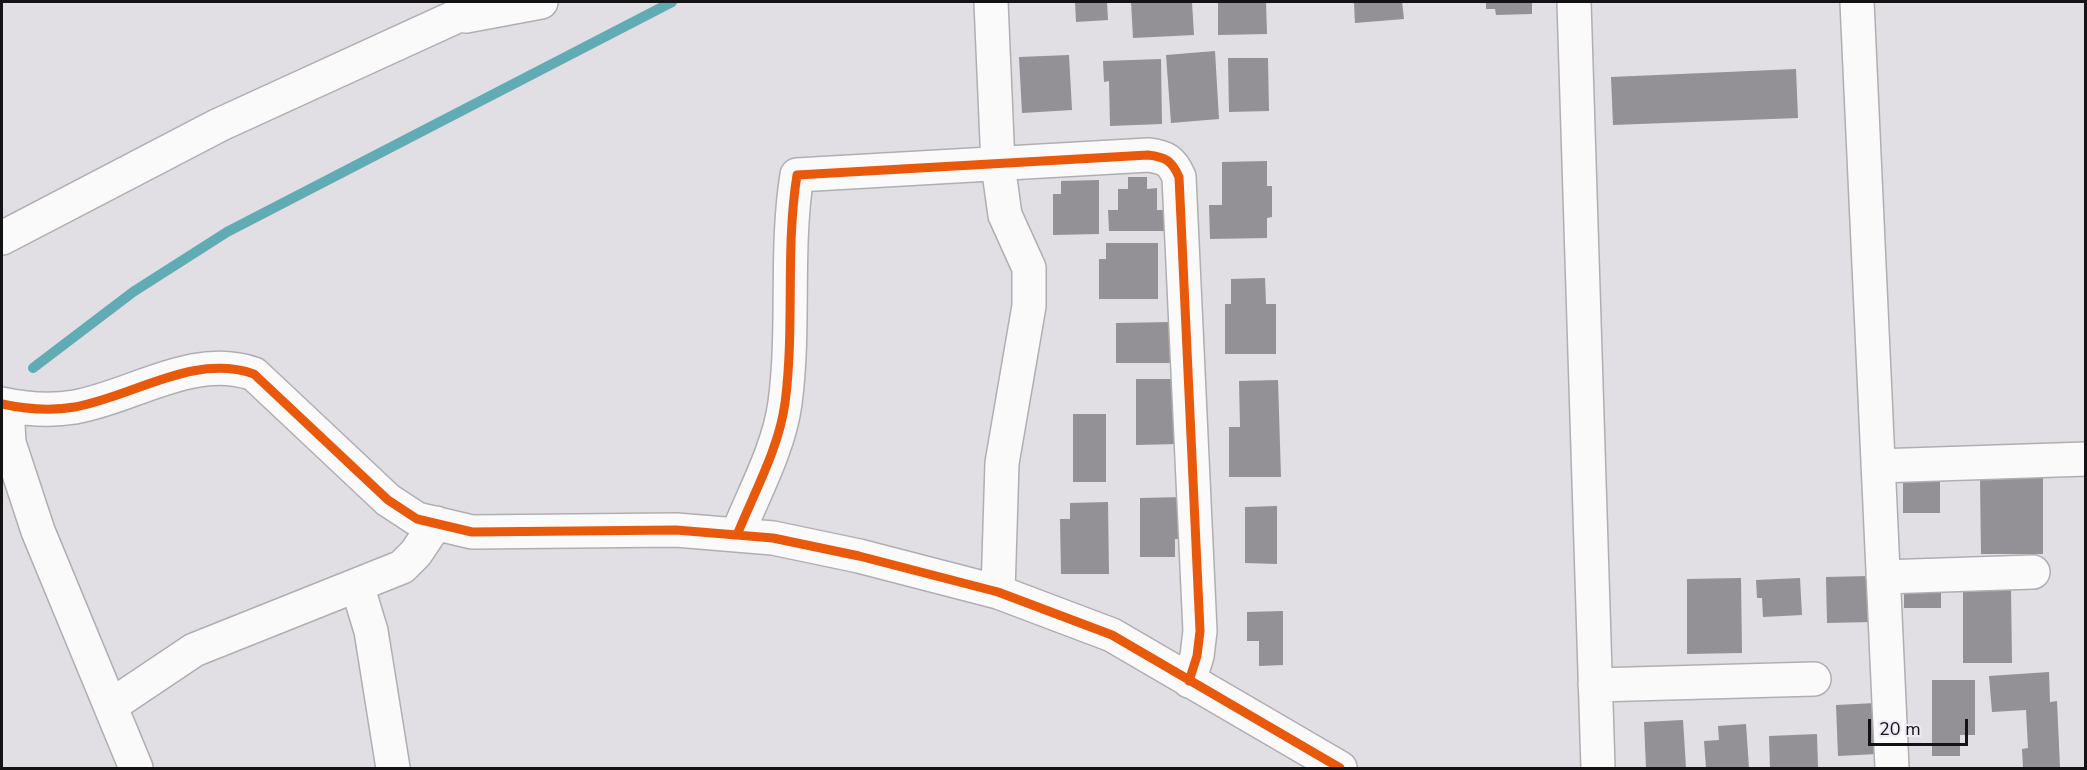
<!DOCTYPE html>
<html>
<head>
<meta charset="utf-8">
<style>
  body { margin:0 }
  #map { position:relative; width:2087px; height:770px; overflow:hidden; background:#e1dee4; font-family:"Nunito Sans",sans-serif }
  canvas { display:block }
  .frame { position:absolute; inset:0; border:3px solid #141215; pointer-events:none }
  .scale { position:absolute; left:1868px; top:719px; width:100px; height:27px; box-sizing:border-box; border:3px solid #141215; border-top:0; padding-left:8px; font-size:18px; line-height:21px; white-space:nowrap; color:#141215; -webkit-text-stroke:4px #eee9f3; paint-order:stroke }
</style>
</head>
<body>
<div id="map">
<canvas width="2087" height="770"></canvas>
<div class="frame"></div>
<div class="scale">20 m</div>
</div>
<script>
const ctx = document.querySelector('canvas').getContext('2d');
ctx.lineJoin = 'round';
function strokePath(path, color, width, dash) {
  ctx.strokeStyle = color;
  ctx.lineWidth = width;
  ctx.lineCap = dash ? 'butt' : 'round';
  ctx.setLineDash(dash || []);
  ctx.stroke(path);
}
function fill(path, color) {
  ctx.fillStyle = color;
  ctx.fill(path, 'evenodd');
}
const stream = new Path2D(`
  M33,368l100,-76 94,-60 445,-230`);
const building = new Path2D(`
  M1075,2h32l1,18 -32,2z
  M1131,2h61l2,33 -61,3z
  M1218,2h48l1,32 -49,1z
  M1354,2h48l2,17 -49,4z
  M1486,2h46v12l-36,1 -1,-6h-9z
  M1215,51l4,68 -48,4 -5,-68z
  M1069,55l3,55 -50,3 -3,-56z
  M1228,58h40l1,53 -40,1z
  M1161,59l1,65 -52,2 -1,-45 -5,1 -1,-21z
  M1796,69l2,49 -185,7 -2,-48z
  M1267,161v25h5v31l-5,1v20l-57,1 -1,-34h13v-43z
  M1128,177h19v12l10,-1v22h11v21h-59l-1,-21h10v-21h10z
  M1099,180v54l-46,1v-41h8v-13z
  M1106,243h52v56h-59v-40h7z
  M1265,278l1,26h10v50h-51v-50h6v-25z
  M1171,322v41h-55v-40z
  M1136,379h41v65l-41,1z
  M1278,380l3,97h-52v-50h11l-1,-46z
  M1073,414h33v68h-33z
  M2043,476v78h-62l-1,-77z
  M1903,478h37v35h-37z
  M1184,497v42h-9v18h-35v-59z
  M1108,502l1,72h-48l-1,-55h10v-16z
  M1277,506v58l-32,-1v-56z
  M1870,576l1,46 -44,1 -1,-46z
  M1741,578l1,75 -55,1v-75z
  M1800,578l2,37 -39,2 -1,-19h-5l-1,-18z
  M1904,585h37v23h-37z
  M1963,589h48l1,74h-49z
  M1283,611v54l-24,1v-25h-12v-29z
  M2049,672l1,30 7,-1 3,66 -37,1 -1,-19 6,-1 -2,-38 -34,2 -3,-36z
  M1932,680h43v55h-15v21h-28z
  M1876,703l1,51 -39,2 -2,-51z
  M1683,720l3,48h-40l-2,-46z
  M1746,724l3,44h-43l-2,-27 15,-1 -1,-14z
  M1817,734l1,34h-48l-1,-32z`);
const minor = new Path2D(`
  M991,2l7,163 7,50 24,53v38l-27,157 -4,129
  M1574,2l24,766
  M1857,2l35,766
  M466,16l75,-14
  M2,238l217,-113 269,-123
  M2,404c23,5 49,7 73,3 60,-11 118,-54 179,-33l134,126 29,19 55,13 204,-2 97,8 86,18 139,36 114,43 228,133
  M7,406l2,37 29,88 98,237
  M1878,466l208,-7
  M737,535c17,-42 42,-87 48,-132 10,-76 0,-153 12,-228l351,-20c18,2 24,6 31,22l21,454 -3,25 -8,25
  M1883,577l150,-5
  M357,585l14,46 22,137
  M1595,685l219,-6
  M112,705l82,-55 208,-83 14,-14 20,-30`);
const cycleway = new Path2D(`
  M2,404c23,5 49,7 73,3 60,-11 118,-54 179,-33l134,126 29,19 55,13 204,-2 97,8 86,18 139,36 114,43 228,133
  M737,535c17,-42 42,-87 48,-132 10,-76 0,-153 12,-228l351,-20c18,2 24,6 31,22l21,454 -3,25 -8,25`);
strokePath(stream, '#60abb4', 10);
fill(building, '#939195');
strokePath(minor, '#b1aeb2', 36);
strokePath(minor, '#fafafb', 33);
strokePath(cycleway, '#e8590c', 9);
</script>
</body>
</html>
